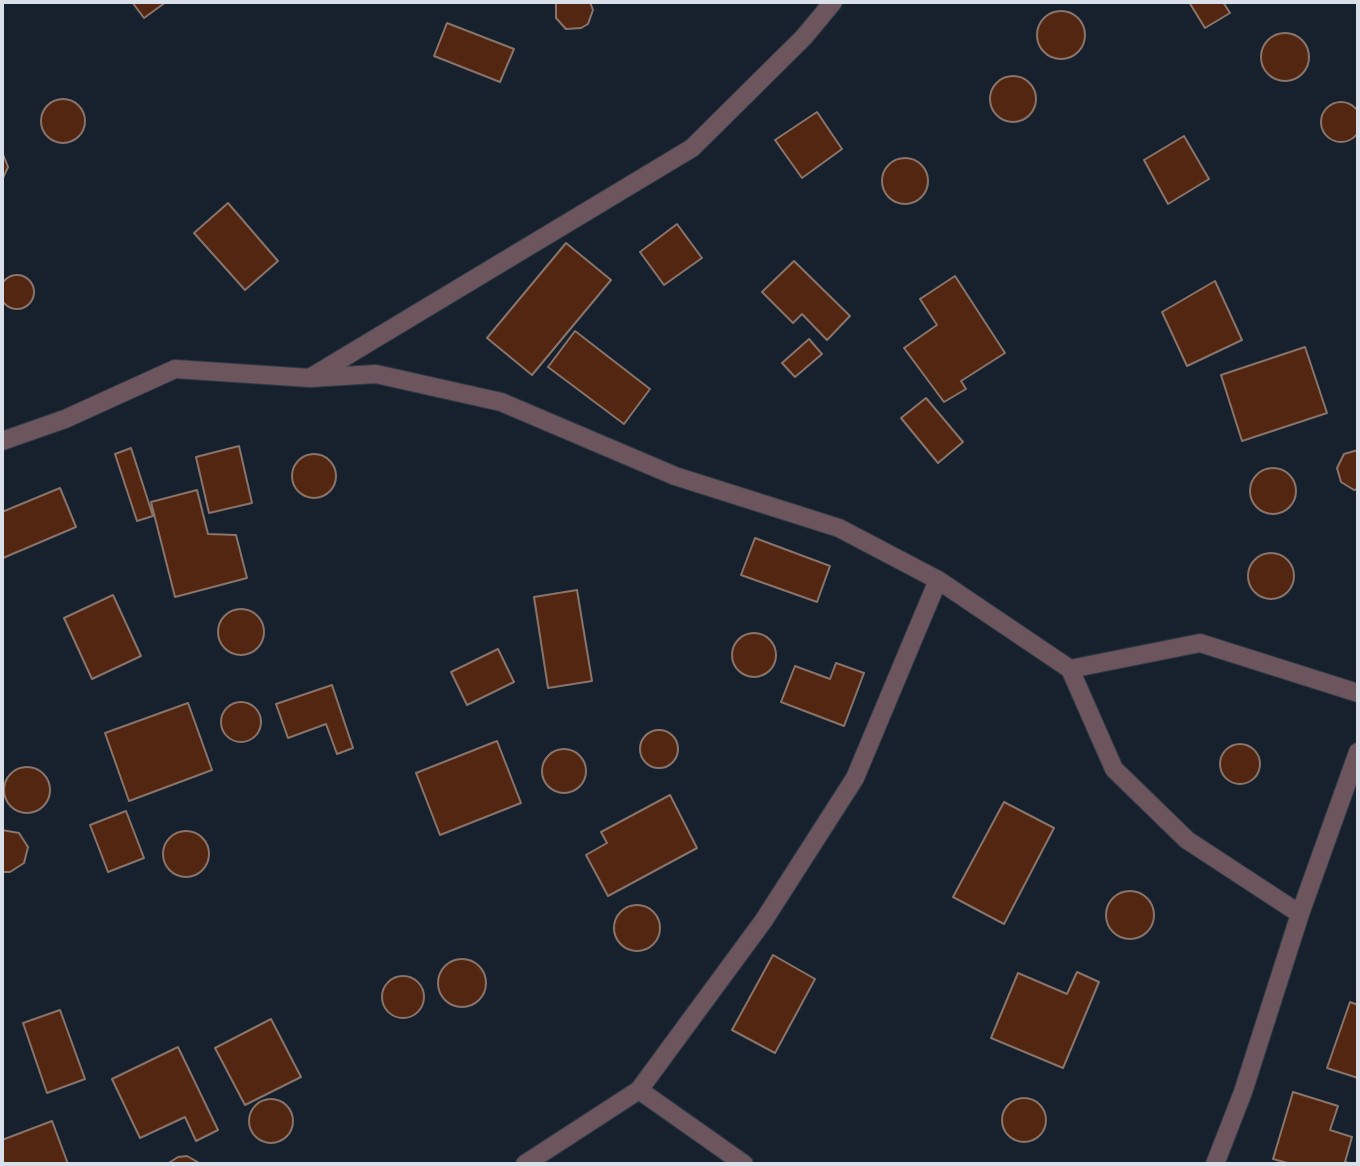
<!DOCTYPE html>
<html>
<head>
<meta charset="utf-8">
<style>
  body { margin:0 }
  #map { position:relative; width:1360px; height:1166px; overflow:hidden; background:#17212e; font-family:Manrope,sans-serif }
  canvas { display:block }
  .frame { position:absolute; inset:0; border:4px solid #d9e0e9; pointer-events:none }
</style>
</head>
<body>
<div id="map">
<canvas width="1360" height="1166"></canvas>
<div class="frame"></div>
</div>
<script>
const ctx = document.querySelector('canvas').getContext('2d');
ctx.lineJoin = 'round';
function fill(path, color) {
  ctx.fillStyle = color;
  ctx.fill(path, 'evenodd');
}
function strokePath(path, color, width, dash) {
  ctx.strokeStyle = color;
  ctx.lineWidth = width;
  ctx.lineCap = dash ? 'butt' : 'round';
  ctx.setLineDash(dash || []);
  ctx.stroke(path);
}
const building = new Path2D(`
  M132,2h34l-22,16z
  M556,2h34l3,8 -5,14 -7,4 -15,1 -10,-11z
  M1189,2h34l7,11 -25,15z
  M1037 35a24 24 0 1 1 48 0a24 24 0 1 1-48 0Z
  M447,23l67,26 -14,33 -66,-26z
  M1261 57a24 24 0 1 1 48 0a24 24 0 1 1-48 0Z
  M990 99a23 23 0 1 1 46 0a23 23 0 1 1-46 0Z
  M41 121a22 22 0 1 1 44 0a22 22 0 1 1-44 0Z
  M1321 122a20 20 0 1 1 40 0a20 20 0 1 1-40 0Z
  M817,112l25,37 -40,29 -27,-38z
  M1184,136l25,43 -41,25 -24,-44z
  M2,152l6,15 -6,13z
  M882 181a23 23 0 1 1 46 0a23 23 0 1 1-46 0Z
  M228,203l50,58 -33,29 -51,-57z
  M677,224l25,34 -38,27 -24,-33z
  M566,243l45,37 -79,95 -45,-37z
  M794,261l56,55 -23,24 -25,-26 -9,9 -31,-31z
  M0 292a17 17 0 1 1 34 0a17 17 0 1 1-34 0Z
  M955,276l50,77 -44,28 5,8 -22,13 -40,-54 33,-23 -17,-26z
  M1215,281l27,59 -55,26 -25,-54z
  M575,331l75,58 -26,35 -76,-57z
  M809,339l13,15 -27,23 -13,-14z
  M1305,347l22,66 -85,28 -21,-66z
  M926,398l37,44 -25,21 -37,-45z
  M239,446l13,57 -43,10 -13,-56z
  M131,448l22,68 -16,5 -22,-67z
  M1358,450v39l-4,1 -13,-8 -4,-14 7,-14z
  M292 476a22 22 0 1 1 44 0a22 22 0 1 1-44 0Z
  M1250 491a23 23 0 1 1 46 0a23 23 0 1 1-46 0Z
  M60,488l16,39 -73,31 -1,-46z
  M197,490l11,44 28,1 11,43 -72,19 -24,-95z
  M755,538l75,28 -13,36 -76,-27z
  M1248 576a23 23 0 1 1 46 0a23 23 0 1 1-46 0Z
  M577,590l15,91 -44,7 -14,-91z
  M113,595l28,61 -49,23 -28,-61z
  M218 632a23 23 0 1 1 46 0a23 23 0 1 1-46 0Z
  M732 655a22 22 0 1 1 44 0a22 22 0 1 1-44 0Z
  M498,649l16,33 -47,23 -16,-33z
  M836,663l28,10 -20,53 -63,-24 14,-36 35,13z
  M332,685l21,63 -16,6 -11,-30 -38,14 -12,-34z
  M221 722a20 20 0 1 1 40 0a20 20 0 1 1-40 0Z
  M188,703l24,67 -83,31 -24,-68z
  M640 749a19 19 0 1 1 38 0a19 19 0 1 1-38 0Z
  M497,741l24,62 -81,32 -24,-62z
  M1220 764a20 20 0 1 1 40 0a20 20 0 1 1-40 0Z
  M542 771a22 22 0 1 1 44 0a22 22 0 1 1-44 0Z
  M4 790a23 23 0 1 1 46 0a23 23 0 1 1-46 0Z
  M670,795l27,53 -89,48 -22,-41 21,-12 -6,-11z
  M1004,802l50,26 -50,96 -51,-27z
  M126,811l18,47 -36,14 -18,-47z
  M2,830l17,3 9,14 -4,16 -14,9h-8z
  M163 854a23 23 0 1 1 46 0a23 23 0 1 1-46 0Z
  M1106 915a24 24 0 1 1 48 0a24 24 0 1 1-48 0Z
  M614 928a23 23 0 1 1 46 0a23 23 0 1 1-46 0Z
  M773,955l42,24 -40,74 -43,-23z
  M438 983a24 24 0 1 1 48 0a24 24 0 1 1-48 0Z
  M1077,972l22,10 -36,86 -72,-30 27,-65 49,21z
  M382 997a21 21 0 1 1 42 0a21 21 0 1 1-42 0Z
  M1350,1002l8,3v73l-31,-10z
  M60,1010l25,69 -38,14 -24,-70z
  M271,1019l30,58 -56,28 -30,-57z
  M178,1047l40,83 -22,11 -11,-24 -45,21 -28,-59z
  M1293,1092l45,14 -8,24 22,7 -7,25 8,2h-62l-18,-5z
  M1002 1120a22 22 0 1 1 44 0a22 22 0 1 1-44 0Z
  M249 1121a22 22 0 1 1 44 0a22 22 0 1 1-44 0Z
  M52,1121l16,43h-66v-24z
  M187,1156l14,8h-34l11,-7z`);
const minor = new Path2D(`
  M313,376l379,-228 112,-111 29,-35
  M2,441l63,-22 110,-50 135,9 66,-4 125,28 174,74 164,52 99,52 132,89 44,100 73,71 113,74
  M1070,669l130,-26 158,50
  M639,1090l125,-170 91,-142 83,-198
  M525,1164l114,-74 105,74
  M1215,1164l28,-72 57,-178 58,-162`);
fill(building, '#522611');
strokePath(building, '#88746b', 2);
strokePath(minor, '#323c48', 20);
strokePath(minor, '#6c555d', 18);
</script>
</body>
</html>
